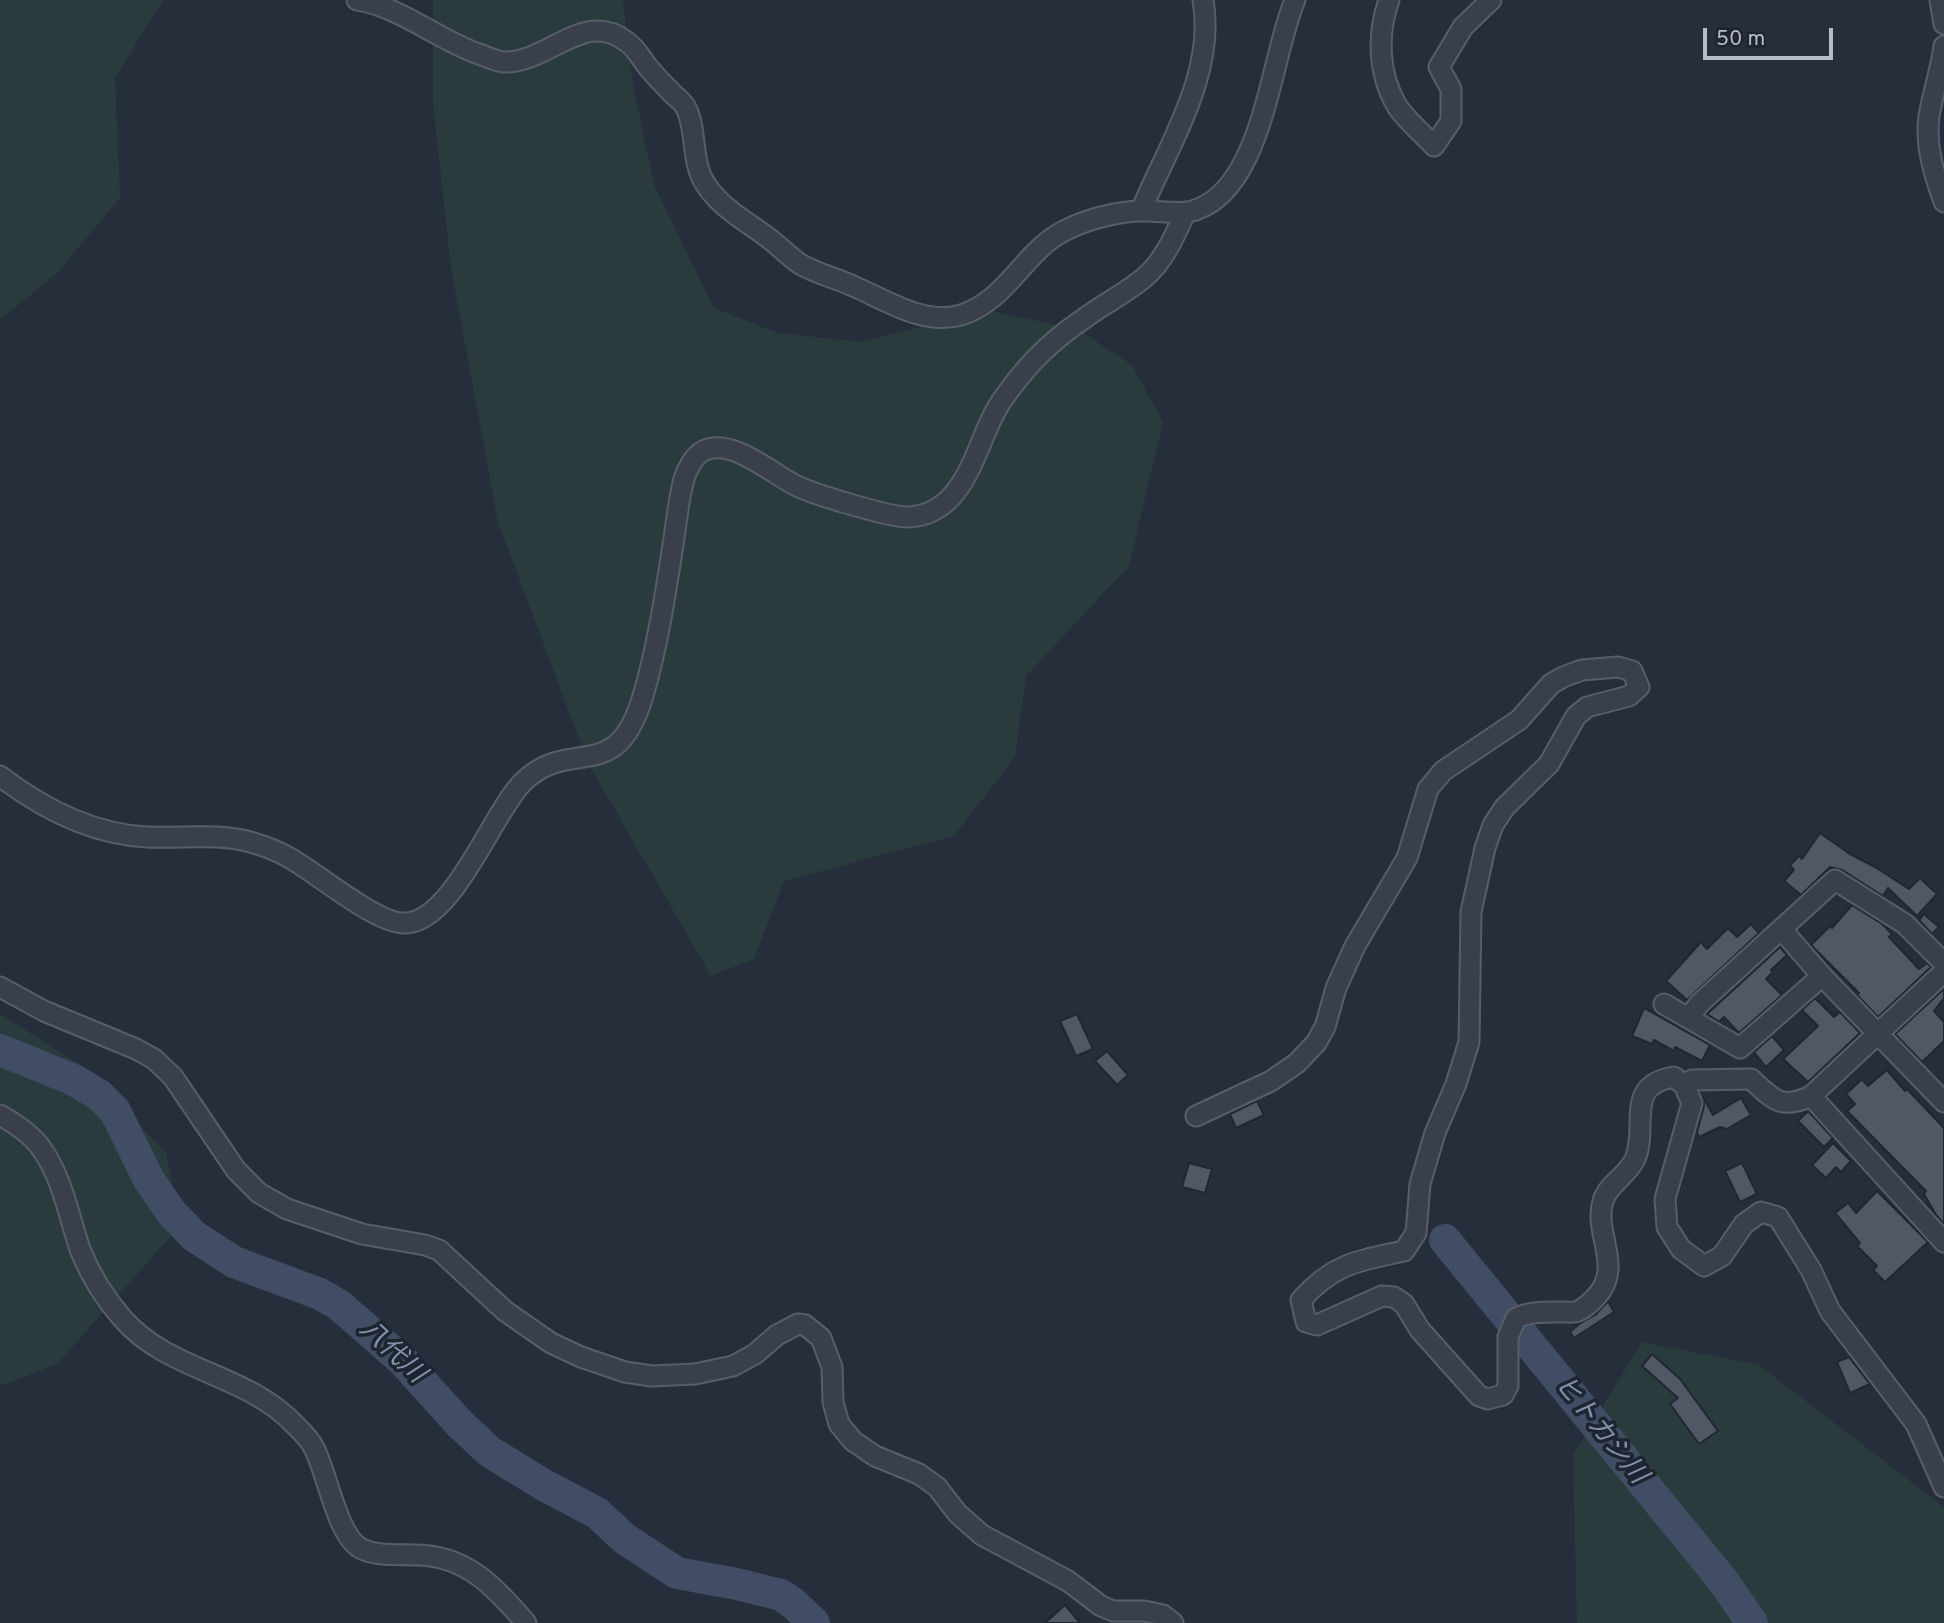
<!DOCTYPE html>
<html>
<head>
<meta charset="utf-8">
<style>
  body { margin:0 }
  #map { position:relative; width:1944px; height:1623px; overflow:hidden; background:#262e3b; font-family:Overpass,sans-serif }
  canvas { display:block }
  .scale { position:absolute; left:1703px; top:28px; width:130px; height:32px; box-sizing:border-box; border:4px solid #b6bbc6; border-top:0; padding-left:9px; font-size:21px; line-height:24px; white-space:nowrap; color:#b6bbc6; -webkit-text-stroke:5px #1f2530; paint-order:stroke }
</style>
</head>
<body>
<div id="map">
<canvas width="1944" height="1623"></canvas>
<div class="scale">50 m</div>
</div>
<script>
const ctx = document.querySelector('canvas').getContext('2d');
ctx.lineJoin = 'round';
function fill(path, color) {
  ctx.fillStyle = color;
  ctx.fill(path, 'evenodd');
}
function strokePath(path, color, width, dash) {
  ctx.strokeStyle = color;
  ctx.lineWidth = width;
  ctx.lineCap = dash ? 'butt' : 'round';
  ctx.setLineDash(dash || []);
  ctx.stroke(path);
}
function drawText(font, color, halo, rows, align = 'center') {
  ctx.font = font + ' Overpass,"Noto Sans JP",sans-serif';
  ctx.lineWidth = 7;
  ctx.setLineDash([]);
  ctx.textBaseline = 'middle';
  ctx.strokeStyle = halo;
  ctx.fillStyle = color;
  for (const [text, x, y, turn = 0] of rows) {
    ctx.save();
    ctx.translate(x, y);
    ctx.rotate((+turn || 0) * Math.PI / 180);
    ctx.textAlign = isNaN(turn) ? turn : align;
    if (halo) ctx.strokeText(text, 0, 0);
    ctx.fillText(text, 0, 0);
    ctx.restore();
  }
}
const green = new Path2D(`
  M0,0h163l-48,78 5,120 -63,75 -57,47z
  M433,0h190l9,79 22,106 60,123 64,25 83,9 126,-32 92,20 53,35 31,57 -34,144 -103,110 -11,81 -61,79 -170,45 -30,78 -43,17 -123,-213 -90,-241 -47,-254 -18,-165z
  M0,1014l79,50 87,88 14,74 -123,138 -57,22z
  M1642,1342l117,23 185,142v116h-367l-4,-168z`);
const river = new Path2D(`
  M0,1050l74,30 25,15 16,16 34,69 22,32 23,24 40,26 86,32 19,11 64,56 56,62 31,29 54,33 53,28 28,26 52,34 60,11 44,11 13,9 20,19
  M1445,1240l279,342 28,41`);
const building = new Path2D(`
  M1820,833l30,21 25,13 34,22 11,-11 17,16 -20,22 -29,-28 -5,8 -41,-26 -12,-3 -29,28 -17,-14 10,-11 -4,-5 9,-9 3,3z
  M1852,905l30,19 10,10 -3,3 30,32 8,-6 4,4 -53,50 -21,-22 2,-2 -48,-48 19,-19 2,2z
  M1924,914l15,13 -7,7 -13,-14z
  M1751,924l8,9 -72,67 -21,-19 35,-39 6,7 21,-21 9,9z
  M1780,947l7,8 -16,15 2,2 -7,7 16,16 -43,38 -15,-16 -5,5 -12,-8z
  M1944,989v9l-10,13 10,11v19l-22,21 -27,-28z
  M1815,998l19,19 6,-5 20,21 -52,49 -25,-23 35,-33 -16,-16z
  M1644,1008l66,37 -8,16 -27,-14 -1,4 -20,-11 -2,4 -20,-8z
  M1077,1014l16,35 -17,7 -16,-35z
  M1772,1036l12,14 -18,17 -12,-15z
  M1107,1051l21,24 -11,10 -22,-24z
  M1887,1070l18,21 2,-2 37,39v96l-8,-9 -12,-21 2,-3 -79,-80 8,-7 -9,-10 16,-15 6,7z
  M1703,1097l10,18 28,-17 10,17 -24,14 -7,-2 -21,10 -2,-5 7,-26z
  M1257,1101l7,14 -28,13 -6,-14z
  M1808,1111l25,27 -9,9 -26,-26z
  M1833,1143l18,18 -10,11 -5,-5 -10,11 -14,-13z
  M1189,1163l23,6 -7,24 -23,-6z
  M1742,1163l15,31 -17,8 -15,-31z
  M1877,1191l51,51 -43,40 -12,-12 4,-4 -20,-20 3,-3 -25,-30 13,-10 8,10z
  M1608,1301l6,11 -40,26 -4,-6 9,-8 16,-9z
  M1652,1354l28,25 38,52 -19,13 -29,-40 8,-6 -36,-32z
  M1849,1357l21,27 -20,9 -13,-31z
  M1065,1605l15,18h-35z`);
const street = new Path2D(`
  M357,0c44,7 81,40 122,54 8,3 17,7 24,8 45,2 81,-54 124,-20 9,6 14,16 20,24 8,10 17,19 26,28 4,4 11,9 13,14 10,19 6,48 15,68 14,30 46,45 70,64 10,8 19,17 29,24 17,10 36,14 53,22 33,14 71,40 108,29 46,-14 63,-64 103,-84 23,-12 54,-20 80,-20 14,0 30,3 44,1 75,-15 82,-154 107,-212
  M1389,0c-12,34 -11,74 8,106 9,14 25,27 37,40l17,-25v-32l-12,-22 24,-40 28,-27
  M1940,0l4,24
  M1944,46c-3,24 -11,46 -15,70 -4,30 5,58 15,86
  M1141,211c27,-66 75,-137 62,-211
  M0,776c43,33 92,58 147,61 35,2 76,-5 110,7 10,3 22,8 31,13 28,15 89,68 118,66 47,-2 86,-109 116,-140 49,-49 93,6 121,-87 15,-51 23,-106 31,-158 3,-20 5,-41 10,-59 3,-10 10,-23 19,-28 28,-14 68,22 92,34 17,9 97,33 114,32 55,-3 65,-66 86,-105 5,-10 12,-19 19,-28 18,-24 43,-47 68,-64 20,-15 44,-27 63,-43 19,-16 30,-42 40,-64
  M1782,930l40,46 122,126
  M0,987l44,24 92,38 18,10 19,18 63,93 23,23 28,16 75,25 63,11 14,5 66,61 46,32 30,14 44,15 27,4 43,-2 38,-8 22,-12 22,-19 21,-11 7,1 16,13 11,29 1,35 6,22 14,17 22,15 44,18 18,13 21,27 24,21 86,46 33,25 12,5h31l19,4 10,8
  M1664,1004l76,44 82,-72
  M1689,1018l10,-14 136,-124 70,44 39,39
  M1684,1085l8,-5 59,-1c23,21 30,31 60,17l133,-124
  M1811,1096l133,146
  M0,1115c14,8 32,20 41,33 22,30 28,70 40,104 10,24 25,48 42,67 45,52 124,55 171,105 7,7 16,15 20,24 13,24 23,87 46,100 17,9 40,6 58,7 49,1 78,33 108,68
  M1196,1116l75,-35 26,-18 19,-20 9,-16 11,-39 19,-42 52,-88 21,-69 15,-18 76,-51 32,-36 12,-7 19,-7 36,-3 14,4 7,16 -10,9 -42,11 -11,9 -27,48 -44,43 -12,18 -8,23 -14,64 -2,130 -13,42 -21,49 -15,51 -4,49 -12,18c-46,10 -70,12 -103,49l5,22 11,3 65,-29 12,1 10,7 16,26 59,66 9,3 15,-4 5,-9v-49l8,-19c15,-7 30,-6 47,-6 4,0 11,1 15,-1 6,-2 13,-9 17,-13 30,-31 -2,-63 8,-97 5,-17 25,-26 32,-42 14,-32 -12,-74 39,-82l10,8 8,18 -27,96 2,28 14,22 23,17 18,-10 22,-32 17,-12 17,5 33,53 19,41 86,113 28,63`);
const waterNames = [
  ["八代川",391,1353,43],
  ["ヒトカシ川",1599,1431,51]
];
fill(green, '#293b3d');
strokePath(river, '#404d64', 32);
fill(building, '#505765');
strokePath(building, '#212732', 2);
strokePath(street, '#585e69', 23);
strokePath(street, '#3a404b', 19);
drawText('italic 26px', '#8191aa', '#1f2530', waterNames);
</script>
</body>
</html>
